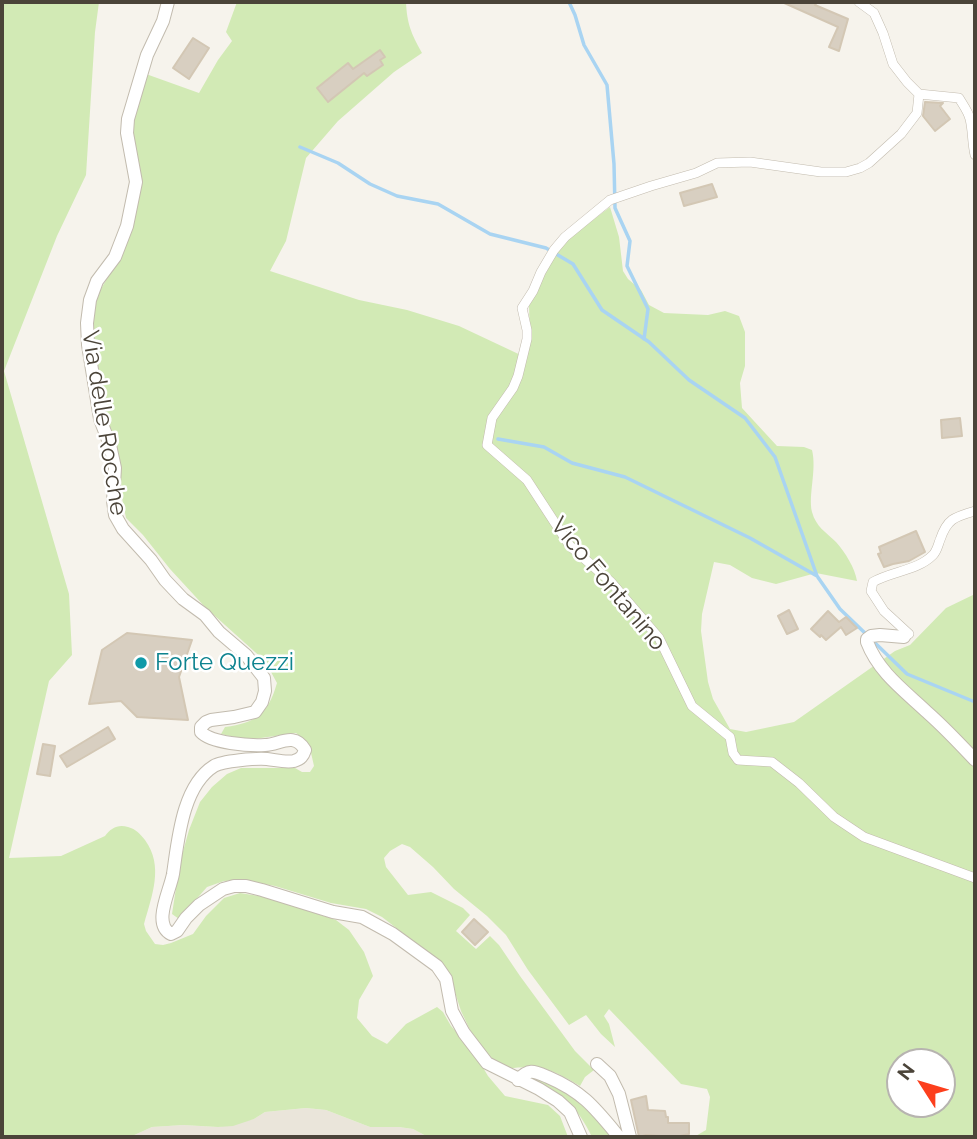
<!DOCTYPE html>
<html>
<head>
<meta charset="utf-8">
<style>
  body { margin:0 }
  #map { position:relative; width:977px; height:1139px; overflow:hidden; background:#f6f3ec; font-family:Raleway,sans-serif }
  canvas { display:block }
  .frame { position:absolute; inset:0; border:4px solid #4b4439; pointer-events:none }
  .north { position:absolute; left:886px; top:1048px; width:70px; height:70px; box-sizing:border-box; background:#fff; border:2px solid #b7b4b0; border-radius:50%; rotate:307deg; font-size:19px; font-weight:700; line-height:28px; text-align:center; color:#4b4439 }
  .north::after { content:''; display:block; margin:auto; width:24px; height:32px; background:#fc3f1d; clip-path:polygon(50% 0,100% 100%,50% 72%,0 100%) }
</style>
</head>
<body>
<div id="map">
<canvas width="977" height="1139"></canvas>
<div class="frame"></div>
<div class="north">N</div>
</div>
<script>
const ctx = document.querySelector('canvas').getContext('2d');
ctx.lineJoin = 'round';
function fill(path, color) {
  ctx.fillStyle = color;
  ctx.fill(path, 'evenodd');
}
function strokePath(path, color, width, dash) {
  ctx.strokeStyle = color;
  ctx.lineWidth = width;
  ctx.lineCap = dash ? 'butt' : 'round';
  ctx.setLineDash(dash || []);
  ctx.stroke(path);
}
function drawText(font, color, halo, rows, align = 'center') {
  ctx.font = font + ' Raleway,sans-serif';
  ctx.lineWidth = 5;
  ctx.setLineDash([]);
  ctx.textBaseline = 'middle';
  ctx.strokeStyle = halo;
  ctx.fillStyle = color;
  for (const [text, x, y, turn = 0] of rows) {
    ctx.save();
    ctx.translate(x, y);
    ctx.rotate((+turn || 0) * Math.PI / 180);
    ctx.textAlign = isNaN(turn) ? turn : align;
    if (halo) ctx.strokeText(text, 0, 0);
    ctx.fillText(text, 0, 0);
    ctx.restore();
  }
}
const residential = new Path2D(`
  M306,1108l20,2 44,17h29l14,2 15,8h-298l22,-10 31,-2 35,2 36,-8 11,-7z`);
const green = new Path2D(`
  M2,2h97l-4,30 -9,143 -29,61 -53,135 65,223 3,61 -23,26 -40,177 52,-2 44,-20c6,-8 13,-12 23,-9 8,2 12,7 17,13 19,26 7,55 -1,84l2,7 9,13 8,1 8,-2 22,-9 13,-18 18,-18 16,-5 25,4 71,23 13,10 15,22 9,24 -14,24 -2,18 15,18 15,8 19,-20 31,-17 6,5 8,14 21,23 16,27 17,20 43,9 12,11 8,21h-140l-15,-8 -14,-2h-29l-44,-17 -20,-2 -41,4 -11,7 -21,7 -15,1 -35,-2 -31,2 -22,10h-128z
  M237,2h169c1,22 5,31 16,51l-28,19 -56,49 -32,37 -20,83 -16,30 89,29 48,10 52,16 68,32 3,-13 -1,-40 25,-48 15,-19 41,-31 9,30 4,34 5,8 13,11 8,15 15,8 44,2 17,-4 14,5 6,16v34l-5,17 2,25 35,38 27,1 8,3c5,20 -4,45 0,62 4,15 14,20 24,30 9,10 19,26 21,39l-41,-8 -40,11 -24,-6 -22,-13 -16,-3 -12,52 -1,17 7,51 5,17 17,30 16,3 48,-10 101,-71 15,-6 36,-37 29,-14v543h-281l12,-7 4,-33 -3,-8 -26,-5 -72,-75 -5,7 5,8 6,23 -14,-13 -15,-19 -17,10 -41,-55 -22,-35 -19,-19 -33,-27 -21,-22 -23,-20 -8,-3 -12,7 -6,7 2,9 22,28 23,-3 32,16 7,7 -14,16 20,18 14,-13 9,9 21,31 55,75 19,19 -9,7 -5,9c-31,-18 -39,-22 -75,-17l-18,-15 -17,-24 -9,-19 -13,-40 -9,-10 -57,-44 -16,-8 -35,-6 -56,-17 -32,-6 -19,1 -17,6 -28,32 -7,-5 8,-52 9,-32 11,-28 12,-15 15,-13 14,-6h54l7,4h8l4,-6 -5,-22 -13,-11 -49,7 -26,-6 4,-7c31,-4 43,-13 52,-44l-12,-22 -60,-54 -35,-38 -27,-34 -17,-17 -4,-20 -2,-36 -18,-60 -9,-79 2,-24 30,-51 15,-54 -7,-54v-20l13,-46 53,19 19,-33 14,-19 -6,-9zM900,1062h42v42h-42z
  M532,1075l31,12 26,21 23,29h-20c-15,-31 -31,-46 -62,-59z`);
const stream = new Path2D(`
  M569,2l6,13 9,30 23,40 7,79 1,44 15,33 -3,25 21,43 -4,30
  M300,147l38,16 32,21 27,12 41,8 52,30 56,14 27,16 29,46 47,32 40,38 56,38 30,39 42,119
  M498,439l46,8 28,16 53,14 125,61 67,38 23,33 27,26
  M873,641l34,33 68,28`);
const building = new Path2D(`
  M782,2h35l-2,3 33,14 -9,32 -10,-4 9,-20z
  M193,38l16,10 -20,31 -16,-11z
  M380,50l5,7 -5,3 3,5 -16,11 -3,-3 -36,29 -11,-14 31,-25 5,6z
  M925,102l18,1 -3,3 10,13 -15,12 -12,-15z
  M712,184l5,13 -33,9 -4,-13z
  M960,418l2,18 -20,2 -1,-18z
  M916,531l9,21 -16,9 -16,3 -9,3 -6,-13 3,-1 -2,-6z
  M789,610l9,19 -11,5 -9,-18z
  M828,611l11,11 7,-5 11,11 -11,7 -5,-8 -15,13 -5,-5 -1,2 -9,-8z
  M127,633l65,7 -13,37 9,43 -51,-3 -16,-16 -32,3 13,-54z
  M108,727l7,12 -48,28 -7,-11z
  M43,744l12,2 -5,30 -13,-2z
  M474,919l14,13 -13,13 -13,-13z
  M646,1096l2,14 17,1 1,6h2v6h21v11l-14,3 -29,-2 -7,2 -8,-37z`);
const pedestrian = new Path2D(`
  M859,2l15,11 9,20 10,31 14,18 12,12 40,4c4,7 9,13 11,21 3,12 2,24 5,36
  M919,94l-2,19 -16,21 -32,29 -9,5 -14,4h-25l-71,-10 -33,1 -21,10 -45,13 -41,14 -45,37 -11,13 -13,22 -8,19 -11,17 5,22v9l-9,37 -5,12 -21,30 -5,27 40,35 43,66 41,36 48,56 33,68 38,31 3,16 5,7 34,2 27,21 35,34 30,20 111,41
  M904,637l5,-3 -25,-23 -13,-20 2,-9c19,-11 44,-11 60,-27 4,-4 5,-10 7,-15 7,-21 14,-23 35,-29`);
const minor = new Path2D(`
  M168,2l-5,19 -16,34 -19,64 -1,14 9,49 -9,44 -12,31 -18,24 -7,19 -3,23 1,22 12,74 10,26 5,23 -2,33 2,14 8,14 28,31 14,20 18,19 22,16 14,17 27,23 18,23 1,13 -3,11 -7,10 -21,5 -23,3 -5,2 -5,5v5c10,11 48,14 64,13 14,0 29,-14 40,5 -2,6 -4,9 -11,11 -8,2 -18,-1 -27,-2 -10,-1 -45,2 -53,7 -32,20 -36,75 -41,108 -3,17 -21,50 -2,60l6,-3 9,-13 13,-13 24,-16 11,-3h12l16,4 71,22 29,5 31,17 44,32 9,13 6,32 12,22 23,30 52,26 19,12 12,11 11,25
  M904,637l-24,-2 -9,1 -4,3v3c12,31 38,49 61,71 17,15 32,31 47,47
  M597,1064l13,12 9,18 11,43
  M518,1080c11,-12 16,-9 30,-3 35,15 47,31 71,60`);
const markers = [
  [141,663,7,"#0f9aa8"]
];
const streetNames = [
  ["Via delle Rocche",104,423,81],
  ["Vico Fontanino",608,584,50]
];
const cultureNames = [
  ["Forte Quezzi",155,663]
];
fill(residential, '#eae5da');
fill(green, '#d2eab5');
strokePath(stream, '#a9d4f2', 3.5);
fill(building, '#d8cfc1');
strokePath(building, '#d3c7b4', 2);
strokePath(pedestrian, '#c2bbae', 10);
strokePath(minor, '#c2bbae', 14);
strokePath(pedestrian, '#fff', 9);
strokePath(minor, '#fff', 12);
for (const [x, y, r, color] of markers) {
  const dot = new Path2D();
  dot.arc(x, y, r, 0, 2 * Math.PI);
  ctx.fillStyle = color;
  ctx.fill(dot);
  strokePath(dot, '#fff', 2.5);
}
drawText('24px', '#4b4439', '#fff', streetNames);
drawText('24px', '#0d838f', '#fff', cultureNames, 'left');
</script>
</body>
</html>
